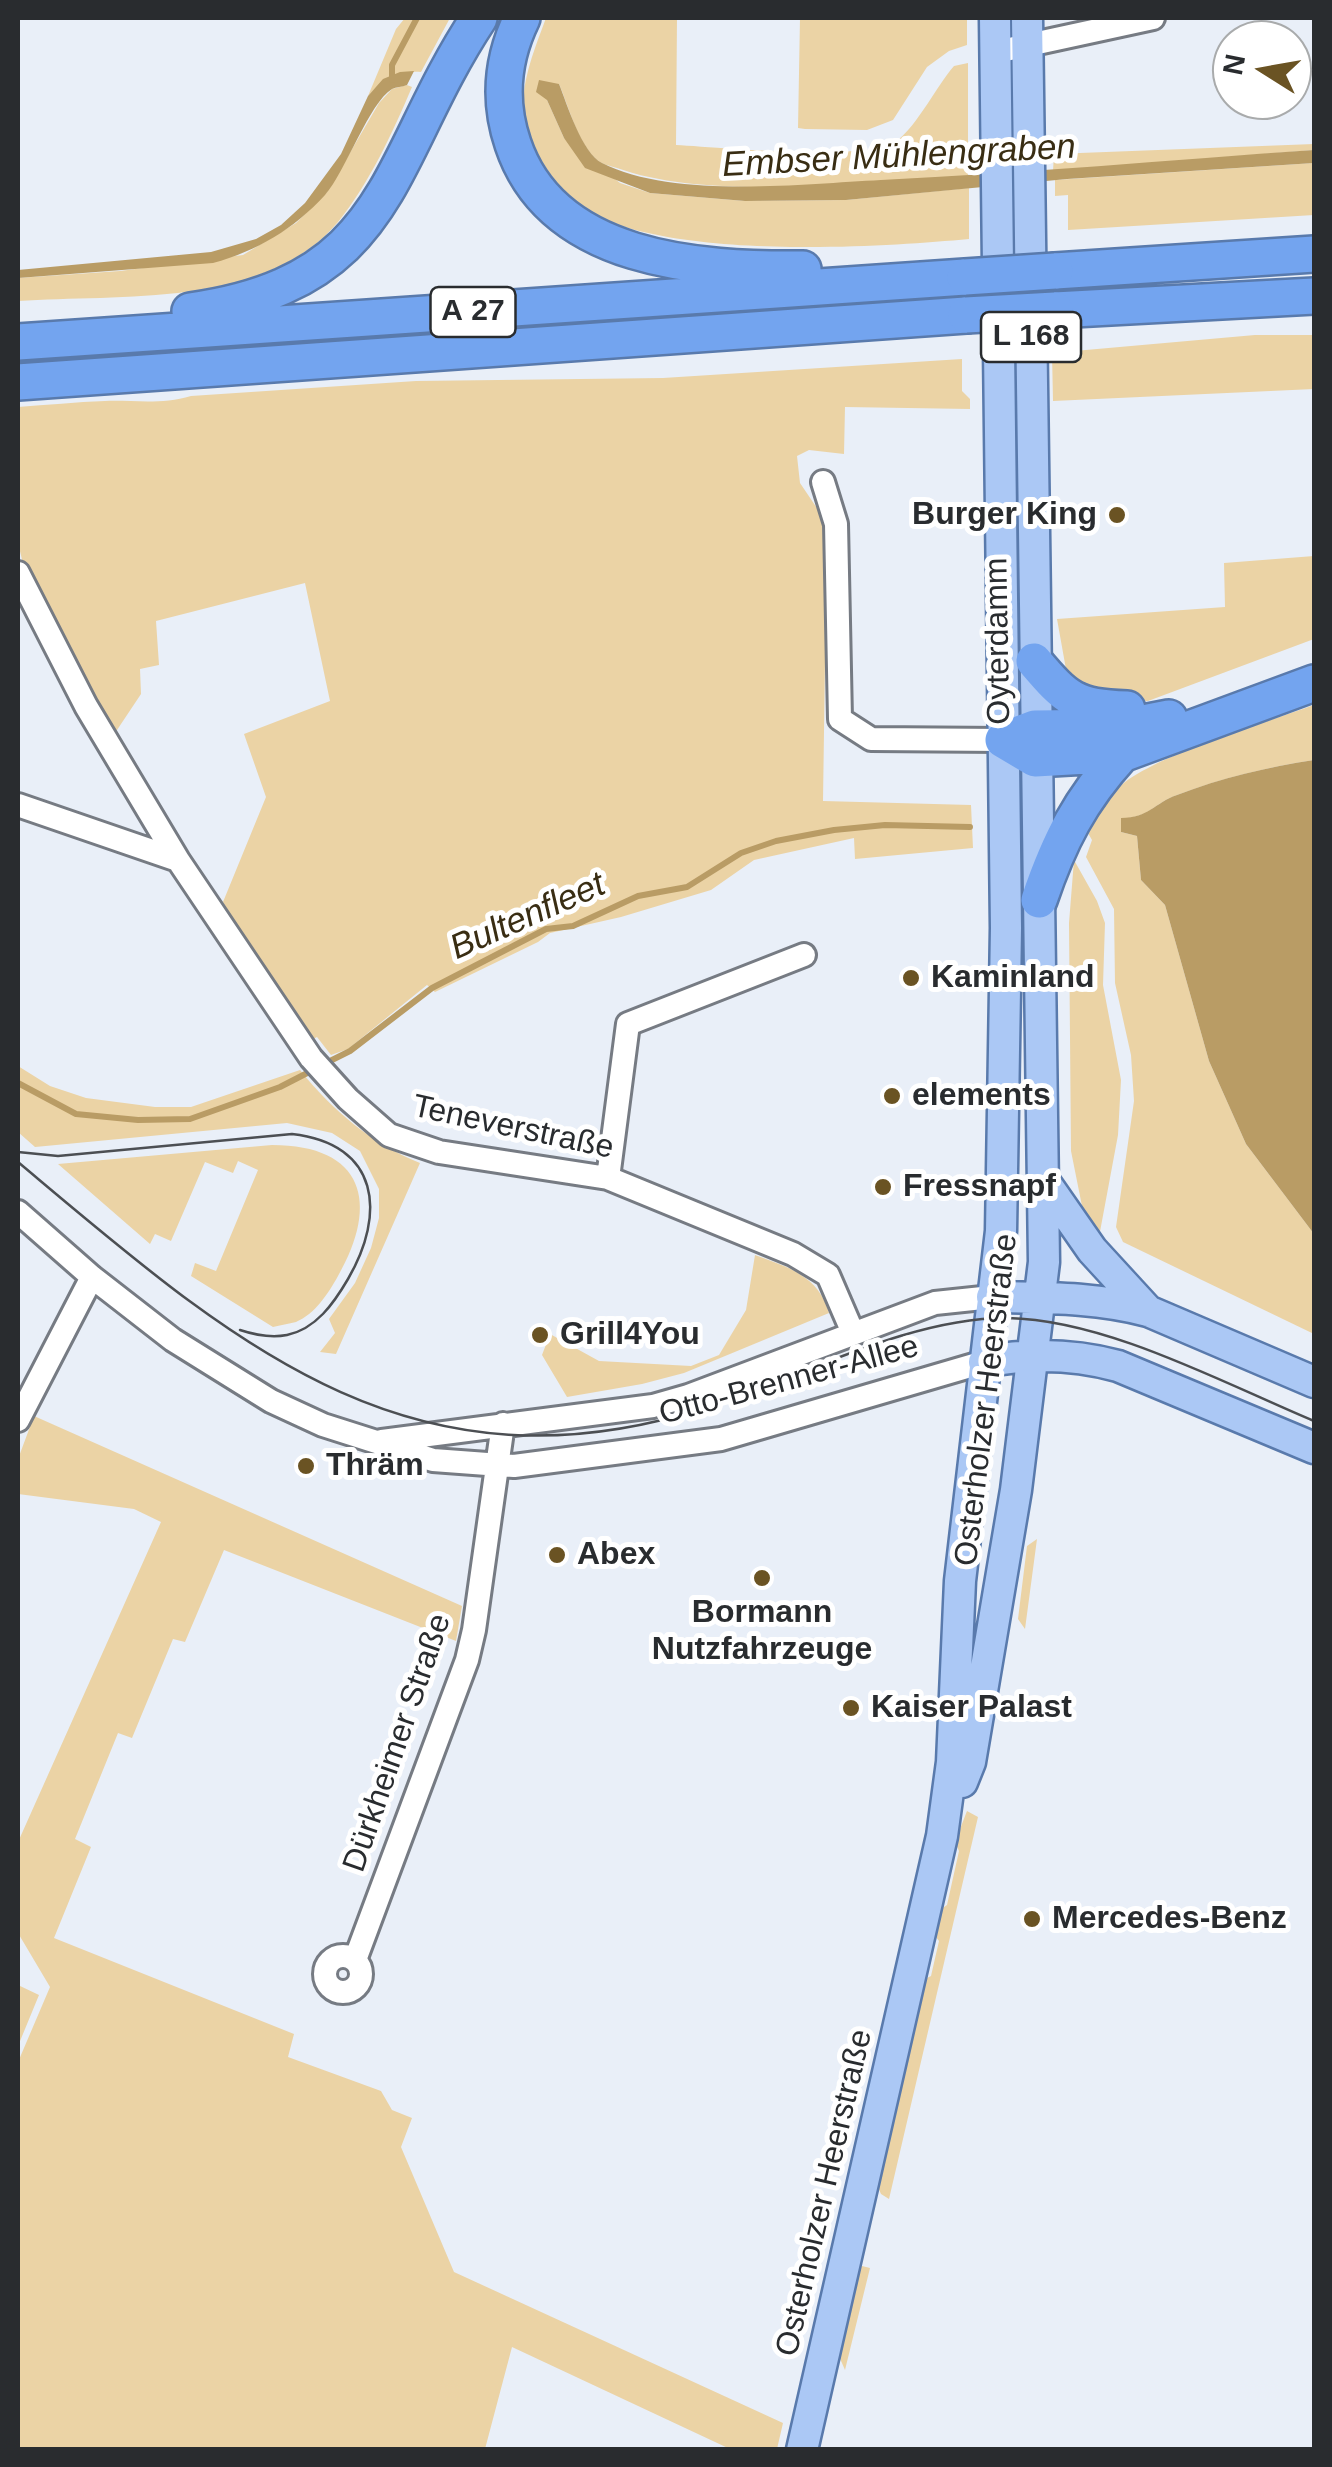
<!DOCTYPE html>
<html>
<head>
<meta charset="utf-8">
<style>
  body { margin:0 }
  #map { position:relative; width:1332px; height:2467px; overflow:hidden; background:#e9eff8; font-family:Helvetica,sans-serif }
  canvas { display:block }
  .frame { position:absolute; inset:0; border:20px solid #292c2f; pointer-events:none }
  .north { position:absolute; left:1212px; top:20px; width:100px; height:100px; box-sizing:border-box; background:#fff; border:2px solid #a9abac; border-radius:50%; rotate:281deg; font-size:28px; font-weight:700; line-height:40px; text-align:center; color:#292c2f }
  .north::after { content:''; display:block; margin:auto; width:35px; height:45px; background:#6a5323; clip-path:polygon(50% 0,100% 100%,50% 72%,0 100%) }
</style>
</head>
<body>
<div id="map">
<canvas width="1332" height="2467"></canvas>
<div class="frame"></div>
<div class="north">N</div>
</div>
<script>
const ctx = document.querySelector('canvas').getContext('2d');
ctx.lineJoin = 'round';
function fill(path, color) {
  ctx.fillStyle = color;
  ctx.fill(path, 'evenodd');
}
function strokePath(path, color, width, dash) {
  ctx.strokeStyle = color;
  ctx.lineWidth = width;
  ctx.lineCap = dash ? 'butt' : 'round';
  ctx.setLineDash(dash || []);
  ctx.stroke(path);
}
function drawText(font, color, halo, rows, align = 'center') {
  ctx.font = font + ' Helvetica,sans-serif';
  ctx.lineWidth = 10;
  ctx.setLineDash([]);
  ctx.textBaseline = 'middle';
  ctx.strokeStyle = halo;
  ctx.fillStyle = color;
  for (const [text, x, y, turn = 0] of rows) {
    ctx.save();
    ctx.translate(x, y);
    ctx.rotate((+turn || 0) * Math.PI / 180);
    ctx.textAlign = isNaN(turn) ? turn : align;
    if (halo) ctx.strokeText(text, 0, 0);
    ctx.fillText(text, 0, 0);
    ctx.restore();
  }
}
const green = new Path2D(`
  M405,18h45l-29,54c-23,-2 -39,8 -53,24l28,-67z
  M546,18h131l-1,127c42,2 192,18 222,-5 20,-16 38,-53 56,-74l14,-3v113c-102,5 -256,26 -351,-8 -7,-2 -16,-4 -21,-9 -19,-18 -27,-52 -37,-75l-12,16 17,38 56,45 30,10 95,8 101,-1 123,-12v51c-97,9 -312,22 -392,-34 -17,-13 -45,-56 -51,-76 -10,-37 8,-78 20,-111z
  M800,18h167v27l-18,6 -22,16 -34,53 -26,10 -62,-1 -7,-1z
  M407,85l5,2c-20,47 -42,95 -74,135 -73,87 -218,72 -320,79v-23l102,-7 123,-16 53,-32 31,-31 52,-89 13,-14z
  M1314,144v6l-261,21 1,-17z
  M1314,163v52l-246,15v-35l-13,1v-16z
  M1255,335h59v54l-261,12 -1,-48z
  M962,359v32l8,8v10l-125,-2 -1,47 -35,-4 -12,6 3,27 27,40 -4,278 148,4 2,43 -118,11 -1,-21 -100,22 -43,30 -90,27 -71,16 -12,9 -103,50 -8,-7 -79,64 -17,6 -14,-18 -6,3 -37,-54 -51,-84 43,-105 -22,-63 86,-33 -25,-118 -149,38 3,44 -19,4 1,25 -28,42 -88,-164 -7,-29v-136c29,-2 58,-5 87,-6 29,-1 56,4 86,-5l225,-15 247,-3z
  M1314,556v83l-166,62 -28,1 -51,-16 -12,-67 168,-12 -1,-44z
  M1314,705v55c-46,7 -92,18 -137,35 -25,9 -24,21 -56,24v13l16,4 4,44 24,25 44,156 37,83 68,90v100l-191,-92 -7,-15 18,-126 -3,-46 -16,-72 -1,-74 -28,-52 6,-17 -7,-12c11,-15 20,-30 35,-42 40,-33 142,-62 194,-81z
  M1074,860l23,41 8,22 -2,62 18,95 -3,55 -19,102 -16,-26 -12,-60 -2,-228z
  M18,1066l32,20 36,12 69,9h36l109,-37c32,40 72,74 120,93l-84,191 -16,-2 15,-19 -6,-14 26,-36 16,-35 8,-30v-29l-19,-38 -28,-18 -45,-10 -252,24 -17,-15z
  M272,1145c92,0 108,58 66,131 -10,18 -23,38 -42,46 -7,2 -16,3 -23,5l-82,-51 4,-13 21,8 42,-101 -20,-9 -5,12 -28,-11 -34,79 -16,-7 -5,10 -92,-80z
  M755,1255c33,12 64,21 74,58l-145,60 -42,11 -75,13 -25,-42 8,-21 49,27 92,5 28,-11 27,-45z
  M34,1416l428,190 -6,35 -232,-91 -39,92 -12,-3 -41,99 -14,-5 -43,106 16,8 -37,91 240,96 -6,23 93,34 11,19 20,8 -11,29 53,125 329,151 -6,26h-47l-218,-102 -27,102h-467v-387l32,-75 -32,-54v-91l143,-320 -27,-13 -116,-15v-35z
  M1037,1539l-12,90 -7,-10 9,-73z
  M967,1811l11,6 -89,382 -8,-5 -4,-9 46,-205 8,-4 8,-35 -6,-8 5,-22 9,-6 12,-54 -4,-9z
  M18,1985l21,10 -21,51z
  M862,2266l8,2 -25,102 -7,-16 20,-85z`);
const water = new Path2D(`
  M414,71l-7,14c-5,2 -11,2 -15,4 -23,14 -46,82 -67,106 -31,34 -68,56 -112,68l-195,15v-8l193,-18 45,-13 25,-14 24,-22 36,-49 27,-58 15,-17 17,-7z
  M539,80l20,4c8,20 23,69 43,79 71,36 200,21 279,17 145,-7 289,-20 433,-30v13l-247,16 -221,21 -101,1 -95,-8 -65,-25 -21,-30 -17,-38 -11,-8z
  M1314,760v474l-68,-90 -37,-83 -44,-156 -24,-25 -4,-44 -16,-4v-14c28,0 33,-15 56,-23 44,-17 91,-28 137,-35z`);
const stream = new Path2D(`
  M392,80v-15l25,-47
  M326,1063l24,-12 82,-63 114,-59 27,-3 65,-30 49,-9 54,-34 35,-12 58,-11 51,-5 85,2
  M18,1083l58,31 62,6 52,-1 90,-32 35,-18`);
const minor = new Path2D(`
  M996,52l157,-34
  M823,482l13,42 4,195 31,20 132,1
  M18,573l68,133 92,154 133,198 37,41 41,36 50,17 169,26 185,76 35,21 25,58
  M18,805l160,55
  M608,1178l20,-154 176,-69
  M18,1212l74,65 81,63 98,61 52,24 110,35 81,6 207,-27 263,-77
  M18,1420l74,-143
  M382,1441l271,-35 35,-10 247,-93 57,-6
  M325 1974a18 18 0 1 1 36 0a18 18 0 1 1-36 0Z
  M355,1960l112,-300 7,-30 29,-206`);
const major = new Path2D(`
  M1044,1181l48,69 56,61
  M992,1297c53,1 104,0 156,14l166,71
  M984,1362c45,-9 89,-8 134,4l196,82
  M962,1782l8,-20 46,-272 28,-228 -17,-1244
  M802,2450l140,-614 10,-74 8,-181 41,-350 5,-303 -11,-910`);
const highway = new Path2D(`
  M522,18c-20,41 -24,82 -9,126 39,117 186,126 290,125
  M1055,271l259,-17
  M1055,310l259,-14
  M190,311c205,-29 194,-150 289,-293
  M18,342l947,-65
  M18,382l948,-67
  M1034,661c33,39 41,46 93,48
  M1003,740l32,19 87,-5 192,-71
  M1003,740l32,-12 88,-1 46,-9
  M1039,900c20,-59 41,-100 83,-146`);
const tram = new Path2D(`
  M18,1152l40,4 234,-22c88,10 94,80 56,145 -14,24 -32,50 -61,56 -16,3 -32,0 -47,-5
  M18,1162c212,178 390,340 687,246 94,-30 204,-91 303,-90 99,2 215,65 306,103`);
const highwayBridge = new Path2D(`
  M965,277l90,-6
  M966,315l89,-5`);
const markers = [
  [1117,515,10,"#6a5323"],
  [911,978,10,"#6a5323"],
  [892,1096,10,"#6a5323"],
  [883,1187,10,"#6a5323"],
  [540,1335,10,"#6a5323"],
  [306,1466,10,"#6a5323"],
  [557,1555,10,"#6a5323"],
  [762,1578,10,"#6a5323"],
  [851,1708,10,"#6a5323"],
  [1032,1919,10,"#6a5323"]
];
const shields = [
  [473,312,85],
  [1031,337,100]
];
const shieldNames = [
  ["A 27",473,312],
  ["L 168",1031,337]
];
const poiNames = [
  ["Burger King",1097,515,"right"],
  ["Kaminland",931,978],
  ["elements",912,1096],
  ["Fressnapf",903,1187],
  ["Grill4You",560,1335],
  ["Thräm",326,1466],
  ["Abex",577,1555],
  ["Bormann",762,1613,"center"],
  ["Nutzfahrzeuge",762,1650,"center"],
  ["Kaiser Palast",871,1708],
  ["Mercedes-Benz",1052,1919]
];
const streetNames = [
  ["Oyterdamm",999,641,-91],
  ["Teneverstraße",513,1128,12],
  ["Otto-Brenner-Allee",789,1381,-15],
  ["Osterholzer Heerstraße",987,1400,-83],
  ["Dürkheimer Straße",398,1743,-71],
  ["Osterholzer Heerstraße",825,2193,-77]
];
const waterNames = [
  ["Embser Mühlengraben",899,157,-3],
  ["Bultenfleet",528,917,-24]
];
fill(green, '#ebd3a5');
fill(water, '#b99c65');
strokePath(stream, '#b99c65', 6);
strokePath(minor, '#767b83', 28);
strokePath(major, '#597aac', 35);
strokePath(highway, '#597aac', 40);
strokePath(minor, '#fff', 22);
strokePath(major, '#abc8f5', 30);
strokePath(highway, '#73a4ef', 35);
strokePath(tram, '#4c4f53', 2.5);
strokePath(highwayBridge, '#597aac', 40, []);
strokePath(highwayBridge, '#73a4ef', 35);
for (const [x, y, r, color] of markers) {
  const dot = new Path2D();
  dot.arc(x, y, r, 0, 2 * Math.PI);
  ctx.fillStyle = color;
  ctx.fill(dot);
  strokePath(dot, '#fff', 4);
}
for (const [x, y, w] of shields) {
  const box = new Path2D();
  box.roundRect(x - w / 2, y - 25, w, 50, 8);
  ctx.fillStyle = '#fff';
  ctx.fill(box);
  strokePath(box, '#292c2f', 2.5);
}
drawText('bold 30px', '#292c2f', null, shieldNames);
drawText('bold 32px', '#292c2f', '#fff', poiNames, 'left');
drawText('32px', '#292c2f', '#fff', streetNames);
drawText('italic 35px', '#392d13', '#fff', waterNames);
</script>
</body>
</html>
